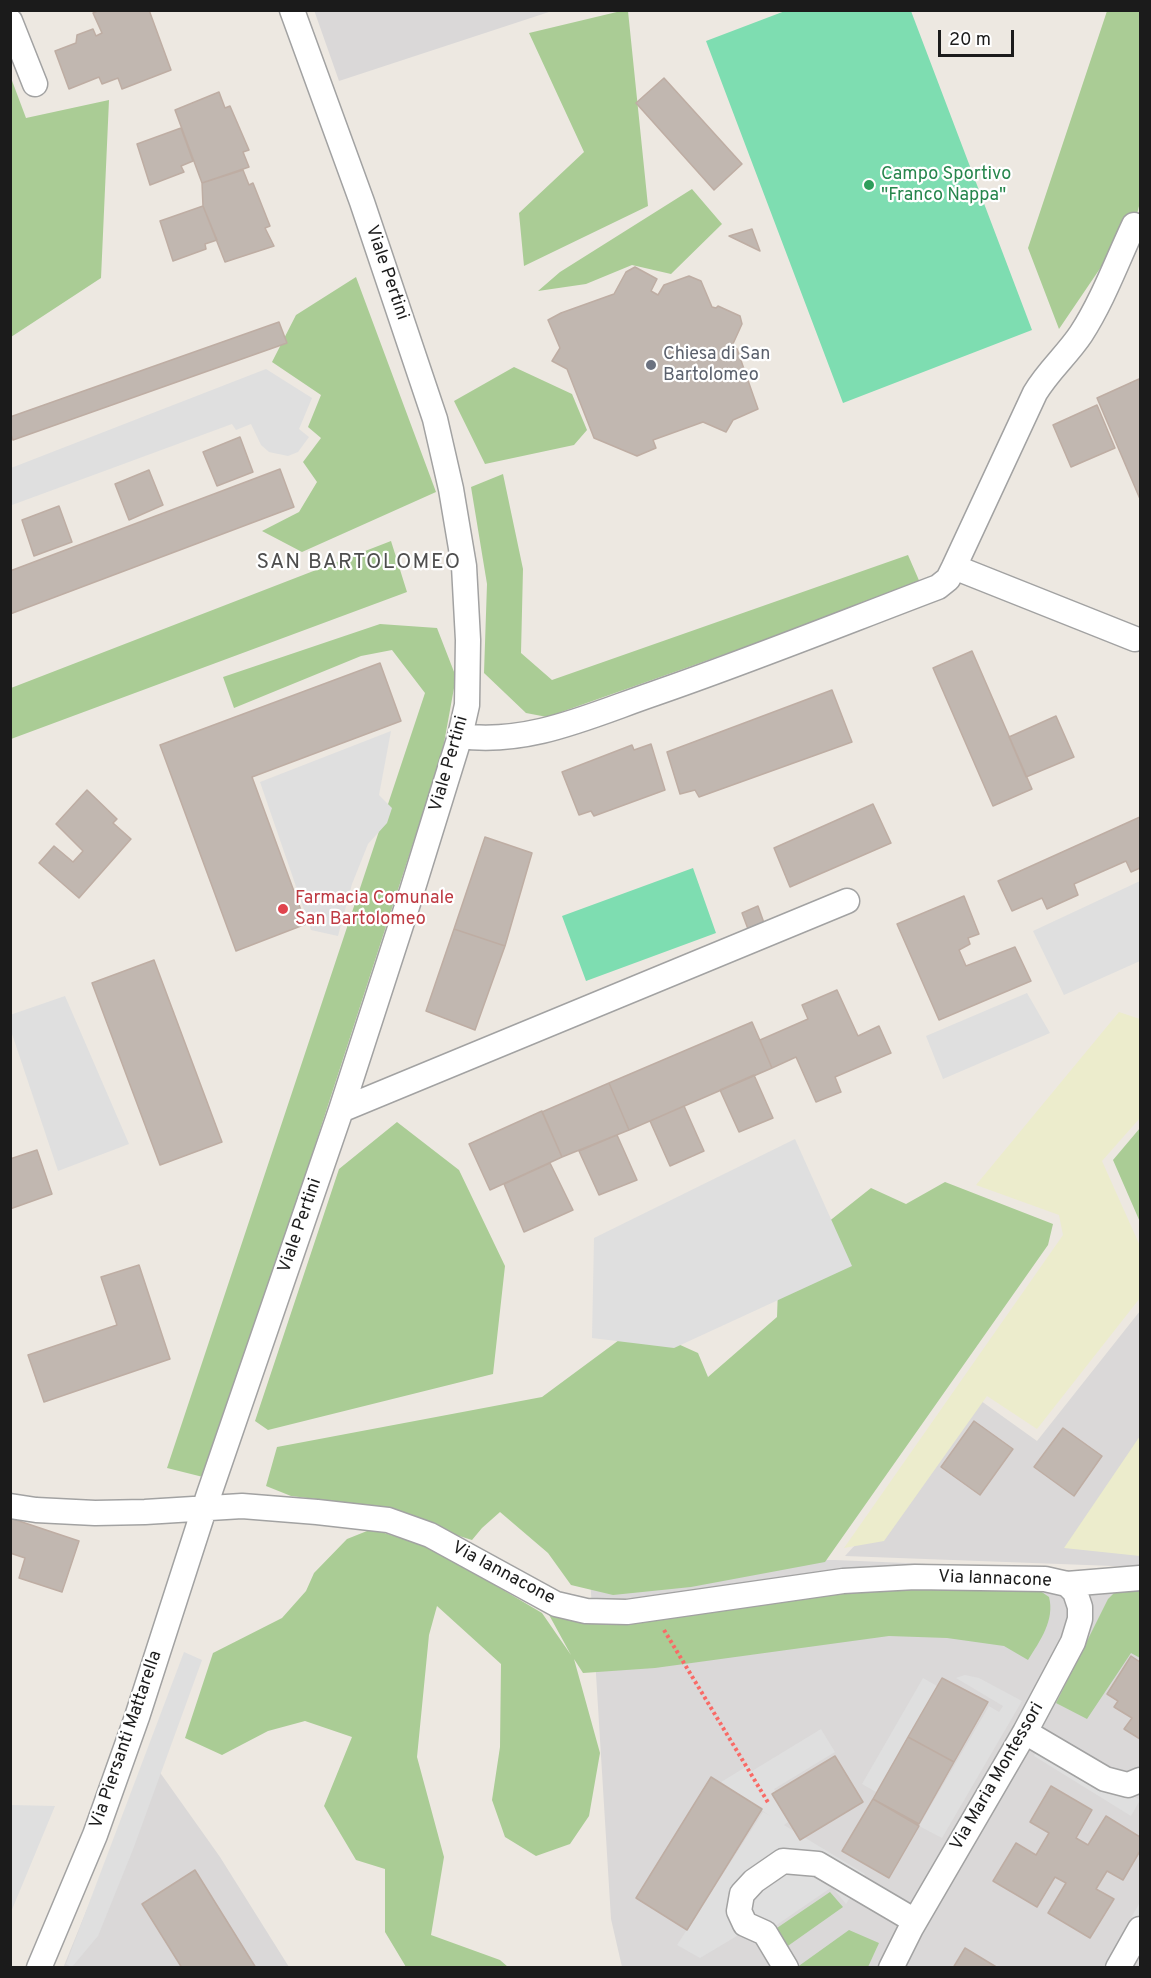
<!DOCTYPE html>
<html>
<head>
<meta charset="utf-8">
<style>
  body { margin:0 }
  #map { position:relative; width:1151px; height:1978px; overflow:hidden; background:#ede8e1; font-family:Overpass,sans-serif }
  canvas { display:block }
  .frame { position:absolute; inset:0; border:12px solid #1b1b1b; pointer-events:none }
  .scale { position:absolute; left:938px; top:30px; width:76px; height:27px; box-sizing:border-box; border:3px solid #1b1b1b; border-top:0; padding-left:8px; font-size:18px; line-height:21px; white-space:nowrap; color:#1b1b1b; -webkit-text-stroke:4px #fff; paint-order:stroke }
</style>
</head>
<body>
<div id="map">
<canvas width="1151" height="1978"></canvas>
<div class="frame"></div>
<div class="scale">20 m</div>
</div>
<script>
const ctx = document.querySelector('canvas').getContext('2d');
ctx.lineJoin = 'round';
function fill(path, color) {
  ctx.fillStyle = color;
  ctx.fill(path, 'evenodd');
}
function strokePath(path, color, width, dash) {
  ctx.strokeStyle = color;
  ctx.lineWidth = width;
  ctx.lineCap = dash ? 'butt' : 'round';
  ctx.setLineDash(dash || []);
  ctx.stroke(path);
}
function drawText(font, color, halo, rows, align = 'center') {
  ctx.font = font + ' Overpass,sans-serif';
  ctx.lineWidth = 4.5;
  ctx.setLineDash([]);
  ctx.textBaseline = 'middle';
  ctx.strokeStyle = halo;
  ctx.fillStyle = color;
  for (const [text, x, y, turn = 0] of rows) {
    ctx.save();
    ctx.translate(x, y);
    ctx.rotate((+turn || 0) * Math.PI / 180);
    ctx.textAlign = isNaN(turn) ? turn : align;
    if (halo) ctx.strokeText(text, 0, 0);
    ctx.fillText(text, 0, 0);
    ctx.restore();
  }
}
const residential = new Path2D(`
  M314,10h238v1l-213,70z
  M1140,1311v256l-295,-11 43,-47 82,-116 67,48z
  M589,1560h246l305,13v394h-518l-11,-48z
  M149,1757l71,100 69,110 -226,1z`);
const farmland = new Path2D(`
  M1119,1012l21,7v99l-38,43 38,85v52l-103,131 -50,-33 -103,145 -40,7 219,-313 -4,-20 -83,-30z
  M1140,1436v120l-76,-8z`);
const forest = new Path2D(`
  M621,11h7l20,195 -124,60 -5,-53 65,-61 -55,-119z
  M1107,11h33v191l-3,12 -78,115 -31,-81z
  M11,78l15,40 83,-18 -8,178 -90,59z
  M692,189l30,35 -51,50 -39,-9 -46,19 -48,7 22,-19z
  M356,277l80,215 -134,60 -40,-21 37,-19 18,-30 -14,-20 18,-24 -13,-11 13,-32 -49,-33 24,-47z
  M514,367l58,27 15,36 -13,15 -89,19 -31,-63z
  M503,474l20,95 -2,84 31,27 356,-125 13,30 -374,132 -21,-4 -42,-40 3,-89 -16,-97z
  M391,541l16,51 -396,147v-51z
  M380,624l57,4 19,49 -14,77 -235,724 -40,-10 258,-775 -33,-43 -31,6 -127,52 -11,-31z
  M397,1122l62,48 46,96 -12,108 -225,56 -13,-9 84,-252z
  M1140,1128v94l-27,-62z
  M945,1182l108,42 -5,21 -223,317 -134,25 -78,8 -42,-10 -23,-32 -48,-41 -18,16 -10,12 -115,-36 -66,-8 -25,-10 11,-39 265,-50 96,-71 60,27 10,24 69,-60 2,-56 92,-73 35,16z
  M372,1529l62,20 108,64 29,42 -23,-42 278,-28 210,3 13,9c6,23 -9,44 -21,63l-24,-14 -57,-8 -58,-2 -234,32 -72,5 -9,-14 26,94 -11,63 -19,28 -34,12 -31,-19 -13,-37 8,-53 1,-83 -64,-58 -8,29 -12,122 27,100 -13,78 69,25 8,7h-102l-21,-35v-63l-29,-9 -32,-54 28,-69 -47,-16 -37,10 -46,24 -37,-17 28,-85 69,-35 24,-27 8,-18 33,-34z
  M1120,1587h20v71l-9,-5 -44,66 -31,-16 52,-104z
  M830,1892l13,15 -58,41 -11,-18z
  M849,1930l30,13 -11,24 -72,1z`);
const pitch = new Path2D(`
  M785,11h126l121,319 -189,73 -137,-362z
  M693,868l23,65 -130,48 -24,-65z`);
const parking = new Path2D(`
  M266,369l46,29 -13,31 10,8 -11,15 -10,4 -19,-4 -8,-7 -10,-21 -15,6 -4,-6 -220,81 -1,-2v-35z
  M391,731l-12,64 13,13 -5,15 -19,21 -16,40 -14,52 -27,-6 -51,-148z
  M1140,881v80l-76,34 -31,-64z
  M1027,993l23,40 -107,46 -17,-43z
  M65,996l64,148 -71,27 -47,-140 -1,-16z
  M795,1139l57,127 -178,82 -82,-10 2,-100z
  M184,1652l18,8 -68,187 -36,89 -26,31 -6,-3z
  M965,1675l14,3 43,23 -80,137 -23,-12 70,-120 10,6 4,-6 -47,-28z
  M923,1678l14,8 -61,106 -14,-8z
  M821,1729l14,23 -61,37 18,30 -8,6 81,49 -19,30 -14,-17 -67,46 -18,-3 -47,28 -23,-13 86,-133 7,4 -49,-34 28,-17 3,6z
  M1040,1741l100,59 -9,16 -97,-60z
  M11,1805l44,1 -44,106 -1,-107z
  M1140,1902v37l-16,28 -21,1z`);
const building = new Path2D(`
  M100,10h49l22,60 -49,19 -4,-11 -16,6 -3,-7 -30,12 -14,-38 21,-8 1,-8 16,-6 3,7 6,-3 -9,-20z
  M664,78l78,86 -28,26 -78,-87z
  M219,92l6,16 5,-2 19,44 -6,2 6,15 -47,16 -27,-73z
  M181,128l12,33 -12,5 3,6 -34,13 -13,-41z
  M243,170l6,15 4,-2 17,43 -5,2 9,18 -49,16 -22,-56 -1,-23z
  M203,206l14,34 -12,4 1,5 -33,12 -13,-40z
  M752,229l8,22 -31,-15z
  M635,267l22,12 -6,12 7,4 6,-10 25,-9 12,5 11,26 4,1 2,-2 22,10 2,8 -10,22 5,3 21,60 -25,11 -7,12 -23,-10 -50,18 3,8 -19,8 -43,-18 -27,-69 -15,-8 8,-13 -12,-28 13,-7 53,-19 12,-22z
  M279,322l8,21 -274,97 -3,-8v-15z
  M1139,379l1,3v117l-43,-101z
  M1097,405l18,43 -44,19 -18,-42z
  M240,437l13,35 -36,14 -14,-34z
  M280,469l14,38 -284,107v-43z
  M149,470l14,35 -34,15 -14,-36z
  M59,506l13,36 -38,14 -12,-36z
  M972,651l60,138 -39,17 -60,-138z
  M380,663l21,58 -149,56 54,147 -70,27 -76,-206z
  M832,690l20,52 -153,55 -4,-7 -15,4 -13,-42z
  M1056,716l18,41 -48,20 -17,-40z
  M651,744l14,46 -71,26 -3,-5 -12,4 -17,-43 70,-27 2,5z
  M87,790l30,29 -4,4 18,16 -52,59 -40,-35 15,-17 19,16 10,-11 -27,-27z
  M873,804l18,39 -101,44 -16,-39z
  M1140,817v51l-9,4 -5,-11 -52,23 4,11 -31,14 -5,-11 -30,13 -14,-30z
  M485,837l47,16 -27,93 -51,-17z
  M964,896l15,38 -11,4 2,6 -11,6 7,16 49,-19 16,34 -92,39 -42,-96z
  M758,906l6,17 -16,6 -6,-16z
  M454,929l51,17 -30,84 -49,-19z
  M154,960l68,182 -62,23 -68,-182z
  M837,990l21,46 21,-10 12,27 -56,24 6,15 -25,10 -20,-45 -24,11 -12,-28 48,-21 -6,-14z
  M752,1022l20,46 -143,62 -20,-47z
  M754,1075l19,43 -34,14 -19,-42z
  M609,1083l20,47 -67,27 -20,-45z
  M684,1106l20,45 -34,15 -20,-45z
  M542,1111l20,46 -72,33 -21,-46z
  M617,1135l20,45 -38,15 -20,-44z
  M37,1150l15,44 -42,15v-50z
  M550,1163l23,47 -49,22 -20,-48z
  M139,1265l31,94 -126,43 -16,-47 89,-30 -16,-48z
  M974,1421l39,28 -33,46 -39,-28z
  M1063,1428l39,28 -28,40 -40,-29z
  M10,1518l69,23 -17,51 -43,-14 6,-20 -15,-5z
  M1131,1656l9,6v77l-16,-10 8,-11 -18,-11 4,-6 -11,-7z
  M942,1678l46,24 -34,60 -46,-25z
  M908,1737l46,25 -35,62 -46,-25z
  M835,1756l28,46 -63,38 -28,-46z
  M711,1777l51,32 -75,121 -51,-32z
  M1051,1786l41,24 -16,28 12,7 18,-29 34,21v14l-17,29 -16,-9 -11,18 18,10 -24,39 -42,-25 18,-30 -11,-6 -18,30 -44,-26 23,-38 20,12 13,-22 -19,-11z
  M873,1799l46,27 -30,52 -47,-27z
  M195,1870l61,98h-74l-40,-64z
  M965,1948l33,20h-45z`);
const path = new Path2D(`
  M664,1630l105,174`);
const minor = new Path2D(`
  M10,21l25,63
  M954,567l181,72
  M460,736c69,9 129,-20 193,-42 96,-33 190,-71 285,-107l10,-8 6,-12 81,-174c13,-22 32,-38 46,-59 22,-34 36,-73 53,-109
  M341,1110l506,-209
  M10,1506l26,4 59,3 50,-1 97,-6 75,6 71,8 42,15 126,69 30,7 41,1 216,-31 72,-4 130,2 22,5 73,-6
  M1025,1732l80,47 23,6 12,-5
  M39,1968l56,-133 42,-118 71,-220 133,-387 71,-219 48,-155 7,-31 1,-65 -4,-74 -13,-77 -16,-70 -73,-217 -70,-192
  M786,1968l-21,-35 -20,-9 -6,-13 3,-17 12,-13 29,-20 35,3 97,57
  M891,1968l20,-40 114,-196 48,-90 7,-23v-12l-5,-15 -8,-8
  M1118,1968l22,-39`);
const markers = [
  [869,185,6,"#2e9e5b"],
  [651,365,6,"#6b7280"],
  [283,909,6,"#e0444e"]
];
const leisureNames = [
  ["Campo Sportivo",881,175],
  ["\"Franco Nappa\"",881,196]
];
const streetNames = [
  ["Viale Pertini",386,273,71],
  ["Viale Pertini",450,764,-74],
  ["Viale Pertini",301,1226,-71],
  ["Via Iannacone",503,1574,28],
  ["Via Iannacone",995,1580,2],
  ["Via Piersanti Mattarella",127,1740,-71],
  ["Via Maria Montessori",998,1777,-60]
];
const worshipNames = [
  ["Chiesa di San",663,355],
  ["Bartolomeo",663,376]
];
const healthNames = [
  ["Farmacia Comunale",295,899],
  ["San Bartolomeo",295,920]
];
const quarterNames = [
  ["SAN BARTOLOMEO",359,564]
];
fill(residential, '#dad8d8');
fill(farmland, '#ececcc');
fill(forest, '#aacc95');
fill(pitch, '#7eddb1');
fill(parking, '#dfdfdf');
fill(building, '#c1b7b0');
strokePath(building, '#beada3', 1.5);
strokePath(minor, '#a2a2a2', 27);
strokePath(path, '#f96a66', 4, [3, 3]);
strokePath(minor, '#fff', 24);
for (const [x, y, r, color] of markers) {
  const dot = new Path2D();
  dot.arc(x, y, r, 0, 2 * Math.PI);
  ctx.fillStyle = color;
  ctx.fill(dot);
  strokePath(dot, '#fff', 2);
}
drawText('18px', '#27864d', '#fff', leisureNames, 'left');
drawText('18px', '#1b1b1b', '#fff', streetNames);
drawText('18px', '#5b616d', '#fff', worshipNames, 'left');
drawText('18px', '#be3a42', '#fff', healthNames, 'left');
ctx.letterSpacing = '1.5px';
drawText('21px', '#4e4e4e', '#fff', quarterNames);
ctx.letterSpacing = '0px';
</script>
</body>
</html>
